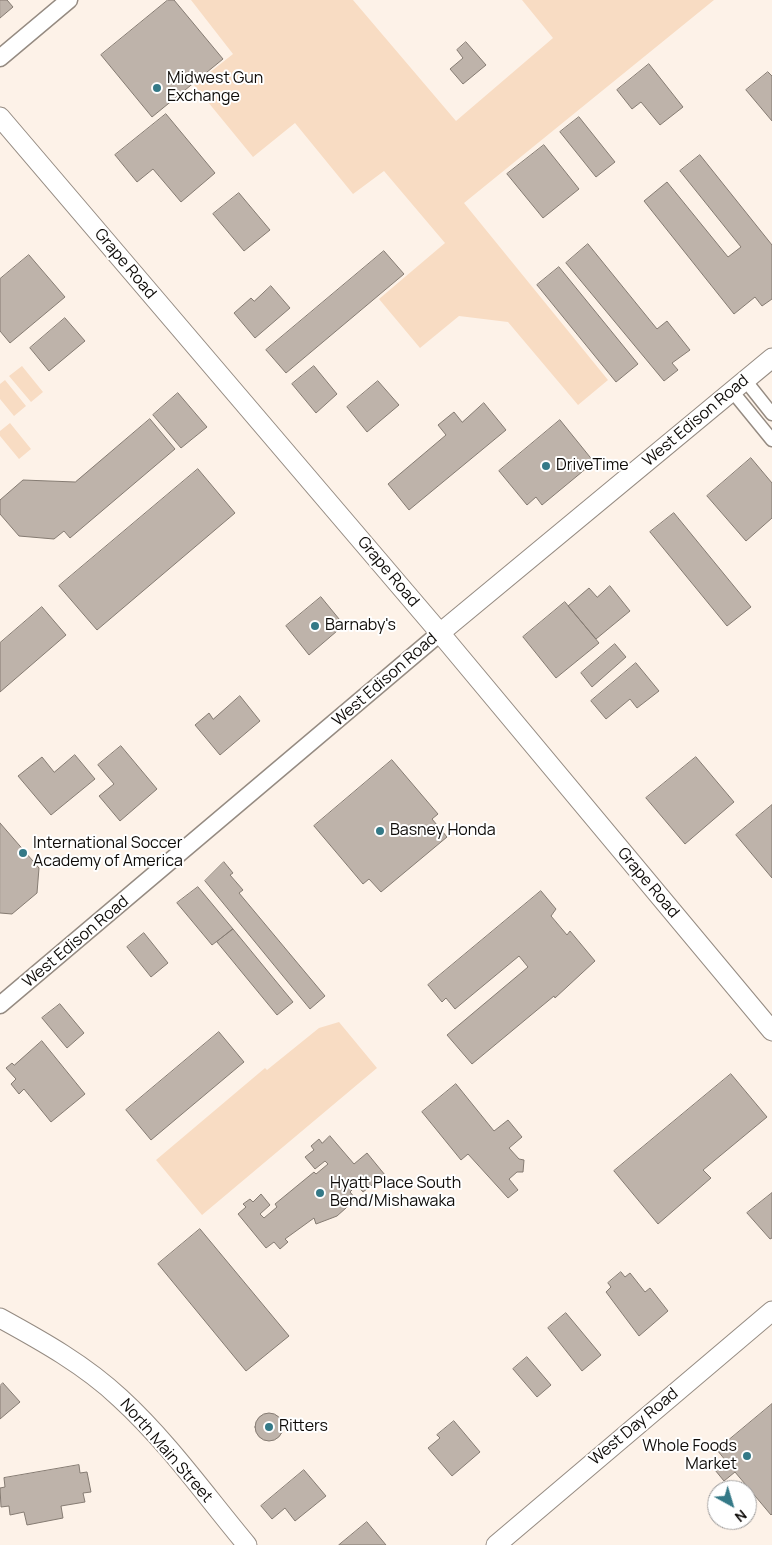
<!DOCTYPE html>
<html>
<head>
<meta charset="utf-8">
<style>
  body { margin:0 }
  #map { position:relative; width:772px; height:1545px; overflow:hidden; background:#fdf2e8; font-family:Manrope,sans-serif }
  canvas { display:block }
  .north { position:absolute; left:707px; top:1480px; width:50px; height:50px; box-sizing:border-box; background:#fff; border:1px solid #9f9d9c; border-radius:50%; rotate:141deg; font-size:14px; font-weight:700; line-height:20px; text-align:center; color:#0e0b08 }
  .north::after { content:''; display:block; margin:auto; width:18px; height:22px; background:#347987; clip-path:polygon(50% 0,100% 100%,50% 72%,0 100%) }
</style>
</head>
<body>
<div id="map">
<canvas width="772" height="1545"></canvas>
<div class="north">N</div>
</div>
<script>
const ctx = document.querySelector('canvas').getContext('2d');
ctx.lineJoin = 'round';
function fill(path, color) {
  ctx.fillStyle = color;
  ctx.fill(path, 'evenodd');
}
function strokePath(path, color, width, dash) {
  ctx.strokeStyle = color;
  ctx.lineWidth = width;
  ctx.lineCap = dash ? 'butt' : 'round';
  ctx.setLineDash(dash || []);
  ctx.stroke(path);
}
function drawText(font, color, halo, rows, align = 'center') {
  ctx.font = font + ' Manrope,sans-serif';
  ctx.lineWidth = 4;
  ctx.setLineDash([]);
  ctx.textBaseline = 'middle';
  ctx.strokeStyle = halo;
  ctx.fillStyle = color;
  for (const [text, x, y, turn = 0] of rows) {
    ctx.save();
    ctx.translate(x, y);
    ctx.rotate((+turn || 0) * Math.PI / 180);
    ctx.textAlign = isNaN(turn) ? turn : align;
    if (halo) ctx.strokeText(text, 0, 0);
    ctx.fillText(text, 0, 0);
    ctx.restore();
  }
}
const green = new Path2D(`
  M191,0h162l103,121 97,-83 -31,-38h192l-250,203 144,177 -30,25 -70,-83 -49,-6 -39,32 -41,-49 66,-56 -61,-72 -31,23 -58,-71 -42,34 -59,-72 39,-31z
  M22,366l21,26 -12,10 -22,-26z
  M5,380l21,26 -12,10 -14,-17v-15z
  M10,423l21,26 -12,10 -19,-23v-5z
  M339,1022l38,46 -175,147 -46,-55 109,-92 2,2 52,-42z`);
const building = new Path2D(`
  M0,0h7l6,7 -13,11z
  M168,0h6l49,59 -71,58 -51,-62z
  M466,42l20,23 -23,19 -13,-15 13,-11 -6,-8z
  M649,64l34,43 -23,18 -19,-23 -9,7 -15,-19z
  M768,72l4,4v45l-26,-31z
  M166,114l49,59 -34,29 -28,-33 -16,13 -22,-27z
  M579,117l36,45 -19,15 -36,-45z
  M544,145l35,44 -36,29 -36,-44z
  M700,155l72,90v54l-10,7 -7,-9 -21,17 -90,-113 23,-19 61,75 13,-10 -61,-76z
  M239,193l31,37 -26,21 -31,-37z
  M588,244l69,85 10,-8 23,29 -18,13 6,7 -14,11 -98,-118z
  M384,251l20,23 -118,99 -20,-23z
  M29,255l36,42 -55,46 -10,-12v-52z
  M559,267l79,97 -22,18 -79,-97z
  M271,286l19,22 -35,30 -21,-25 17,-15 3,3z
  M65,318l20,23 -36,30 -19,-23z
  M314,366l23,28 -21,19 -24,-29z
  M378,381l21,24 -32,27 -20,-25z
  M178,393l29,34 -26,21 -28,-33z
  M484,403l22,27 -97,80 -21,-26 58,-49 -8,-10 16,-13 8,10z
  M150,419l25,30 -105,89 -6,-7 -10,8 -35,-3 -19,-22v-14l23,-20 52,2z
  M560,420l34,42 -52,43 -6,-8 -9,8 -28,-34z
  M751,458l21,25v35l-26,23 -39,-45z
  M198,469l37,44 -138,117 -38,-44z
  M674,513l77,94 -24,19 -77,-94z
  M610,586l20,25 -34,28 -28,-33 21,-18 8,9z
  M321,597l23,28 -35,30 -23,-29z
  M565,602l34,41 -43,35 -33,-41z
  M42,607l24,28 -66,57v-49z
  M615,644l11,13 -34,30 -11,-14z
  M636,663l23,28 -22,17 -7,-9 -24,20 -15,-18z
  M240,696l20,25 -40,34 -25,-30 14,-12 4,6z
  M121,746l36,43 -37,32 -21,-25 15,-12 -16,-19z
  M75,755l20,24 -44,36 -33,-39 24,-19 12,15z
  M696,757l38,45 -49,42 -39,-46z
  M392,760l46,54 -6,5 15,18 -66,55 -12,-13 -6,5 -49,-58z
  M772,805v73l-36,-43z
  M0,823l39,45 -2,25 -25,21 -12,-1z
  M224,862l9,11 -3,2 13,15 -4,3 86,103 -15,13 -105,-128z
  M198,887l35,42 -21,16 -35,-42z
  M541,891l15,18 -5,7 16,19 3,-4 25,30 -40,37 -1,-2 -82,68 -25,-29 81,-68 -9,-11 -64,53 -9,-11 -4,4 -14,-17z
  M233,929l60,73 -16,13 -60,-73z
  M144,933l24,30 -17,14 -24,-30z
  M60,1004l24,29 -17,15 -25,-30z
  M219,1032l25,30 -93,78 -25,-30z
  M42,1041l43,53 -34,28 -27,-33 -5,5 -8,-10 5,-5 -10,-11 6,-5 2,2z
  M731,1074l36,43 -64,53 8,8 -53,46 -44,-53z
  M456,1084l38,47 14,-11 14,17 -13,11 10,11 5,1 -1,12h-6l-8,7 9,11 -10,8 -40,-44 -7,6 -39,-48z
  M330,1136l24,28 13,-11 18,22 -22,17 -6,-7 -7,7 6,7 -19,17 -21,8 -2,-6 -29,21 3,3 -8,7 -6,-7 -8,6 -28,-34 8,-7 -3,-3 7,-5 3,3 8,-8 9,11 -10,9 4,4 13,-11 -2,-3 39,-32 2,2 12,-10 -3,-3 -10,8 -10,-12 9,-7 -3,-4 8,-7 3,4z
  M772,1193v45l-2,1 -23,-26z
  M200,1229l89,107 -43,35 -88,-107z
  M621,1272l4,5 5,-4 15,19 5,-4 18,23 -29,25 -33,-44 5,-5 -3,-4z
  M566,1313l35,42 -19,16 -34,-43z
  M527,1357l24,28 -14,12 -24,-28z
  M3,1383l17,19 -20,17v-33z
  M772,1404v110l-1,1 -36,-43 -11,9 -9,-11 11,-9 -9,-11z
  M255 1427a14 14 0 1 1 28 0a14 14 0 1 1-28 0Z
  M454,1421l26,31 -28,24 -24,-28 12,-10 -3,-3z
  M79,1465l1,8 7,-1 4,20 -8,1 2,9 -24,4 2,12 -36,7 -3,-13 -14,3 -1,-9 -8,1 -1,-19 5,-1 -1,-9z
  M304,1470l22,26 -31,25 -10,-13 -13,11 -11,-13z
  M367,1522l19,23h-47z`);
const minor = new Path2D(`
  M745,380l27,34
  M732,391l40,49`);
const tertiary = new Path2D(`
  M0,58l69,-58
  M0,1005l440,-372`);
const secondary = new Path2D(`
  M0,117l440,516 332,398
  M440,633l332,-275
  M0,1318c42,23 85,47 120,80 48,44 86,98 127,147
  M496,1545l276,-234`);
const markers = [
  [157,88,5,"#347987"],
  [546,466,5,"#347987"],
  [315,626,5,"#347987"],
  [380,831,5,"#347987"],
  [23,853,5,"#347987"],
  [320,1193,5,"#347987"],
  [269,1427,5,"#347987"],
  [747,1456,5,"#347987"]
];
const poiNames = [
  ["Midwest Gun",167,79],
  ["Exchange",167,97],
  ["DriveTime",556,466],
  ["Barnaby's",325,626],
  ["Basney Honda",390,831],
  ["International Soccer",33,844],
  ["Academy of America",33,862],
  ["Hyatt Place South",330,1184],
  ["Bend/Mishawaka",330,1202],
  ["Ritters",279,1427],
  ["Whole Foods",737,1447,"right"],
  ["Market",737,1465,"right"]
];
const streetNames = [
  ["Grape Road",125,264,50],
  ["West Edison Road",696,421,-40],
  ["Grape Road",388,572,50],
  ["West Edison Road",385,680,-41],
  ["Grape Road",648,883,50],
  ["West Edison Road",76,942,-40],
  ["West Day Road",634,1427,-40],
  ["North Main Street",166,1451,49]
];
fill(green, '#f8dcc3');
fill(building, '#beb3aa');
strokePath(building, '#857b72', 1);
strokePath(minor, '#958b82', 15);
strokePath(tertiary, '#958b82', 19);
strokePath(secondary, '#958b82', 21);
strokePath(minor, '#fff', 12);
strokePath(tertiary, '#fff', 16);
strokePath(secondary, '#fff', 19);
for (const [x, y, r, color] of markers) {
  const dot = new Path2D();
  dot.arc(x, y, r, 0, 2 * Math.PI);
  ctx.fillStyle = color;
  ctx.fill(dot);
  strokePath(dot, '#fff', 2);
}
drawText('16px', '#0e0b08', '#fff', poiNames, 'left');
drawText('16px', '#0e0b08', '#fff', streetNames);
</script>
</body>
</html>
